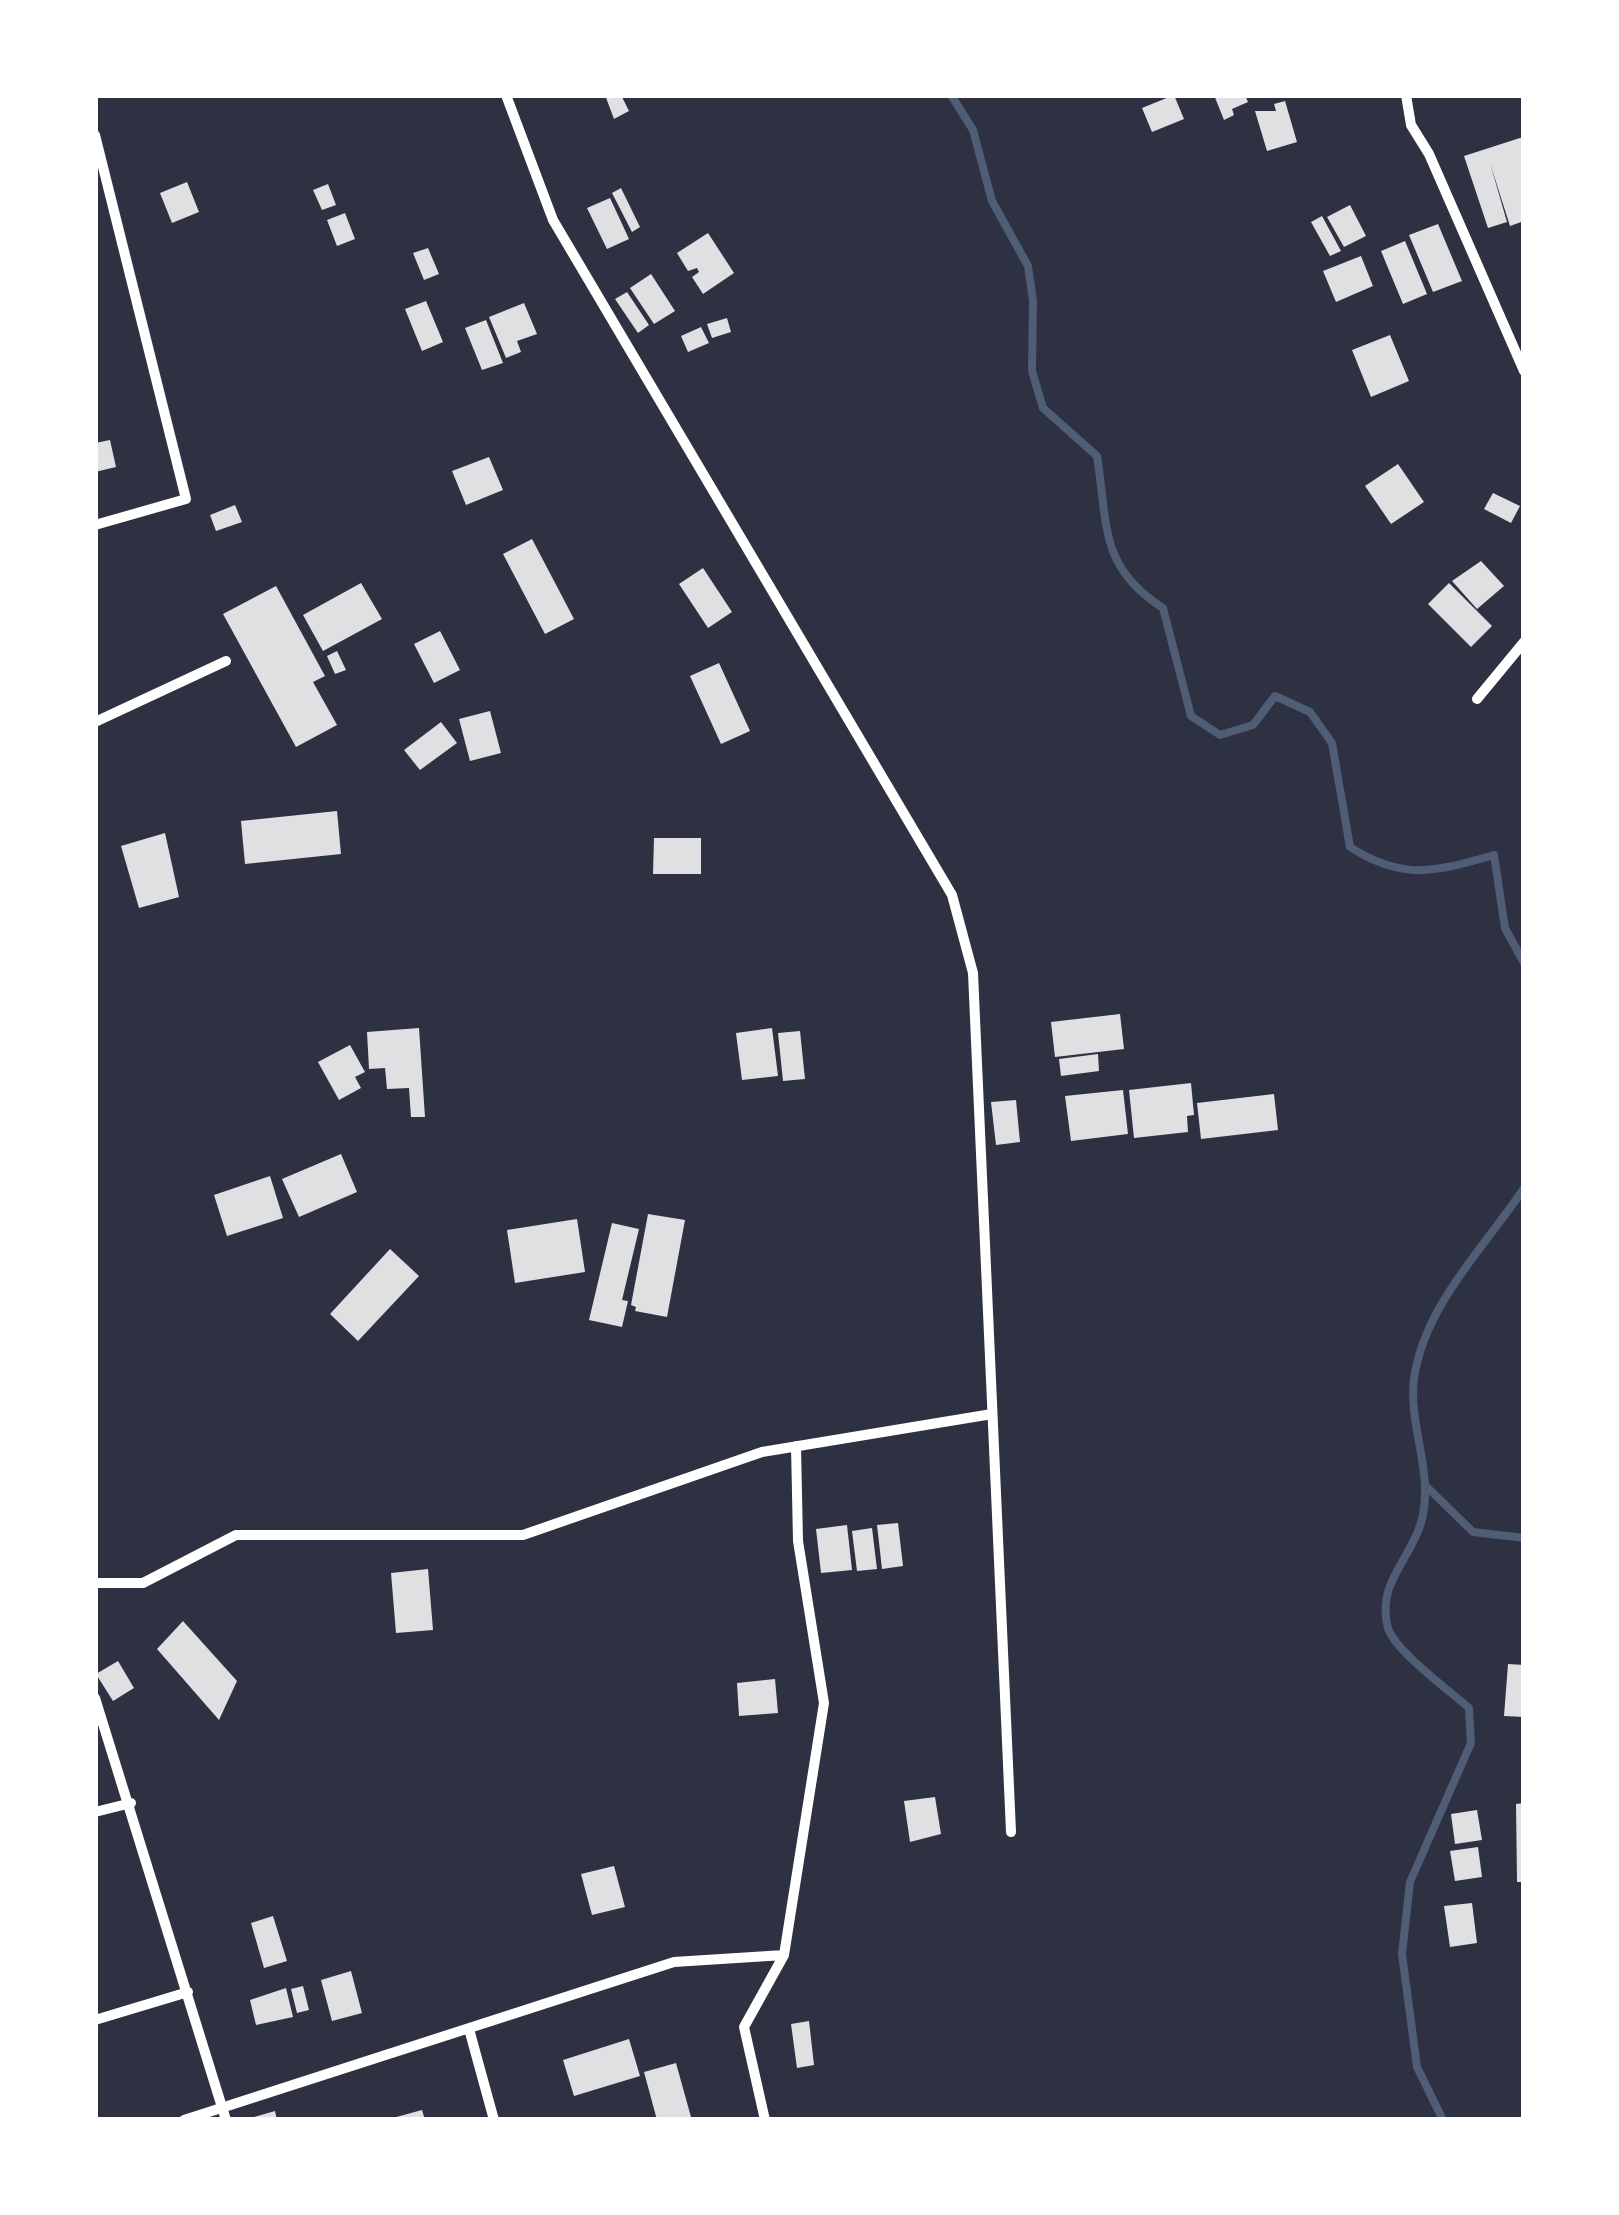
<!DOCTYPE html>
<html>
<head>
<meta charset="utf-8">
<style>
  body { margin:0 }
  #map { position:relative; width:1619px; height:2215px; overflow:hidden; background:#2d3142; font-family:"Roboto Condensed",sans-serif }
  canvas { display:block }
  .frame { position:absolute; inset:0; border:98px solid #fff; pointer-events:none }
</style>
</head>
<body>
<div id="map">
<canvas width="1619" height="2215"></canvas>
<div class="frame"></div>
</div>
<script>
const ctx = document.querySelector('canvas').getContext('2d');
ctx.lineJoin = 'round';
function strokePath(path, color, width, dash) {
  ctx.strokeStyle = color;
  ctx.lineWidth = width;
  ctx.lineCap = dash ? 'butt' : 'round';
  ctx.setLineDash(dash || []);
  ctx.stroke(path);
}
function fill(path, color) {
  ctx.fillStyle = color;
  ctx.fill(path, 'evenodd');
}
const stream = new Path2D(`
  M951,95l22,35 19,71 36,65 5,35 -1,70 11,37 54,48c11,69 2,111 66,152l28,108 29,19 33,-10 22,-29 35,16 22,31 18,104c53,34 85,25 144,8l11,73 19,35
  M1427,1487l46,45 51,6
  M1443,2120l-26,-53 -15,-113 8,-72 61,-139 -2,-35c-19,-17 -74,-57 -81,-80 -12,-44 21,-66 33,-105 14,-50 -13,-96 -7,-144 10,-74 72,-133 110,-191`);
const building = new Path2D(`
  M605,95h16l8,16 -15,8z
  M1174,95l10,24 -32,13 -10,-24z
  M1214,95h31l3,7 -16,7 2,6 -10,5z
  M1285,101l12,41 -30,9 -12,-40h21l-2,-7z
  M1523,137l1,84 -14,5 -20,-63 17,59 -19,6 -24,-72z
  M187,182l12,30 -27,11 -12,-30z
  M328,184l8,21 -14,5 -9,-20z
  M621,188l19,39 -8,5 -20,-39z
  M610,198l19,41 -22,10 -20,-41z
  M1350,205l16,31 -22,11 -17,-30z
  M345,213l10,26 -18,7 -10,-26z
  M1322,216l19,35 -11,5 -19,-34z
  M1438,224l24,57 -29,11 -24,-57z
  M708,233l26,40 -31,21 -11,-17 7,-5 -2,-4 -9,3 -11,-18z
  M1405,241l22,53 -24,10 -22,-53z
  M428,248l11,26 -15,6 -11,-27z
  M1361,256l12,30 -37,16 -13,-31z
  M651,274l24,37 -21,13 -24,-36z
  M627,292l22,33 -11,8 -23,-34z
  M426,301l17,41 -21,9 -17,-42z
  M524,303l13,31 -20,7 4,11 -15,6 -17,-41z
  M727,318l4,14 -19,6 -5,-14z
  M486,320l17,43 -21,7 -17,-42z
  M701,327l8,16 -21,9 -7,-16z
  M1390,335l19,46 -38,16 -19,-47z
  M110,440l6,27 -21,5v-29z
  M489,457l14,33 -37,15 -14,-34z
  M1398,464l26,38 -33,22 -26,-38z
  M1493,493l27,13 -9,17 -27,-14z
  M235,505l7,17 -26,9 -6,-16z
  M532,539l42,80 -29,15 -42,-80z
  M1481,561l23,25 -27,23 -25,-28z
  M703,568l29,44 -24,16 -29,-44z
  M361,583l21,36 -59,32 -20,-36z
  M1449,583l43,43 -21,21 -43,-43z
  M276,586l49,90 -12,6 24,43 -41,22 -73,-133z
  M440,631l20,39 -26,13 -20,-39z
  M337,651l9,19 -11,4 -8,-18z
  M719,663l31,68 -29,13 -31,-68z
  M490,711l11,42 -31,8 -11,-42z
  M441,722l16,21 -37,27 -16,-20z
  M337,811l4,43 -96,10 -4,-43z
  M165,833l14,64 -40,11 -18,-62z
  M654,838h47v36h-48z
  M1120,1014l4,35 -69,8 -4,-35z
  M419,1028l6,89h-14l-2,-29 -22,1 -2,-21 -16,1 -2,-37z
  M772,1028l6,48 -36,4 -6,-47z
  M800,1031l5,48 -22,2 -5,-48z
  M350,1045l15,27 -10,5 6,11 -22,12 -21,-38z
  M1098,1054l1,17 -38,5 -2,-17z
  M1191,1083l3,32 -7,1 1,16 -54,6 -5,-48z
  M1123,1090l5,44 -57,7 -6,-45z
  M1274,1094l4,36 -77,9 -4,-36z
  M1016,1100l4,42 -24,3 -5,-43z
  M341,1154l16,38 -58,25 -17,-38z
  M270,1176l13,42 -56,18 -13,-41z
  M648,1214l37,6 -18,97 -32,-6 1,-4 -5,-2z
  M577,1219l8,53 -70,11 -8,-53z
  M612,1223l27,6 -17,71 6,1 -6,26 -33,-7z
  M390,1249l29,27 -61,65 -28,-27z
  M898,1523l5,43 -21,3 -5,-44z
  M847,1525l5,45 -31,3 -5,-44z
  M872,1528l5,41 -20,2 -5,-40z
  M428,1569l5,61 -37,3 -5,-60z
  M183,1621l54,60 -18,39 -62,-71z
  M118,1661l16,27 -21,13 -17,-27z
  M1508,1664l16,1v52l-20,-1z
  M775,1679l3,34 -39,3 -2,-33z
  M935,1797l6,37 -31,8 -6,-41z
  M1524,1803v79h-7l-1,-78z
  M1477,1810l5,30 -27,4 -4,-30z
  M1478,1847l4,30 -27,4 -5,-30z
  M614,1866l11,41 -33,8 -11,-41z
  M1472,1903l5,40 -27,4 -6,-41z
  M273,1916l14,45 -23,7 -13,-45z
  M351,1971l11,42 -30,8 -11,-41z
  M303,1986l6,24 -12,3 -6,-24z
  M286,1988l7,29 -37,8 -6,-25z
  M809,2021l5,44 -17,3 -6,-44z
  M629,2039l11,37 -66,20 -11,-36z
  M676,2063l15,54 -34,3 -13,-48z
  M422,2110l3,10h-36v-1z
  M275,2111l2,9h-30v-1z`);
const minor = new Path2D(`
  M506,95l47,125 399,675 21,78 38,859
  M1406,95l5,30 18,29 95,217
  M95,135l91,364 -91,26
  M1477,699l47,-57
  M95,722l131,-61
  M95,1583h48l93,-48h287l239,-83 230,-38
  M95,1698l131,422
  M95,1812l36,-9
  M95,2020l93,-28
  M469,2029l25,91
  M184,2120l490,-158 110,-7
  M765,2120l-21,-93 40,-72 40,-252 -26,-162 -2,-95`);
strokePath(stream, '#4f5d75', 8);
fill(building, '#e0e0e3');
strokePath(minor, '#fff', 10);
</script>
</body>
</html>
